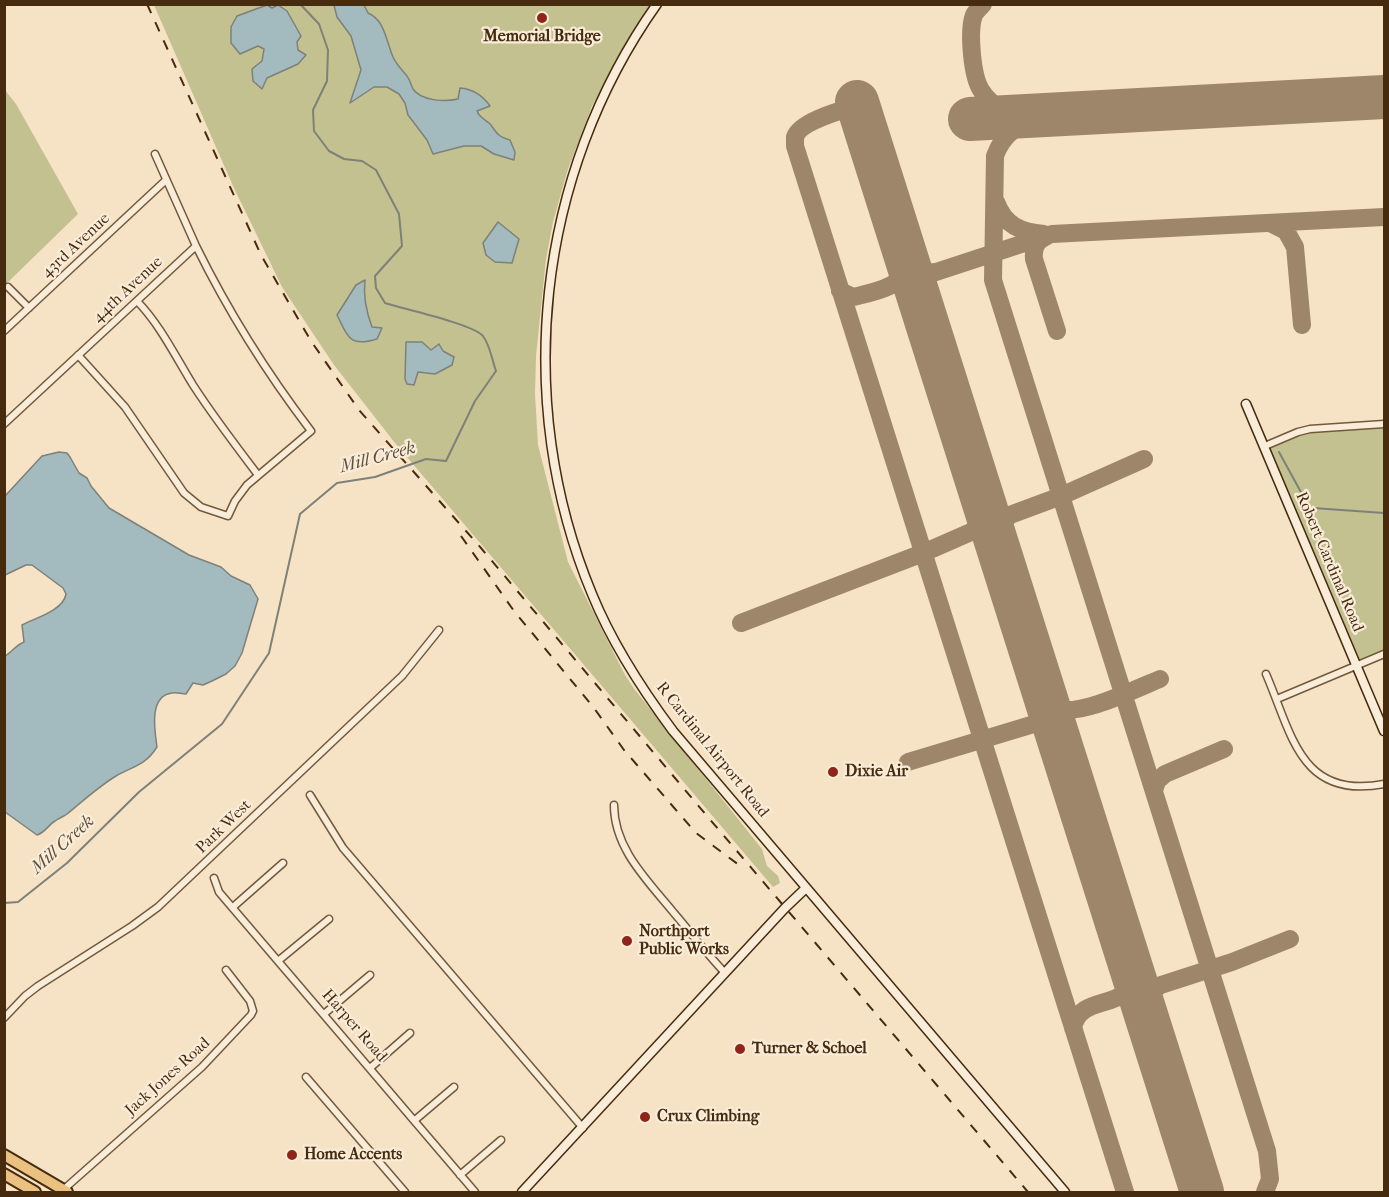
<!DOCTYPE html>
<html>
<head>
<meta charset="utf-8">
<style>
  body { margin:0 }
  #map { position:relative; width:1389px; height:1197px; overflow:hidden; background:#f6e2c4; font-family:"IM FELL French Canon",serif }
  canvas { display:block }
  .frame { position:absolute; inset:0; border:6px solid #472b0f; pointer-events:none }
</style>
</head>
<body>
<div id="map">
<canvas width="1389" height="1197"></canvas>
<div class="frame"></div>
</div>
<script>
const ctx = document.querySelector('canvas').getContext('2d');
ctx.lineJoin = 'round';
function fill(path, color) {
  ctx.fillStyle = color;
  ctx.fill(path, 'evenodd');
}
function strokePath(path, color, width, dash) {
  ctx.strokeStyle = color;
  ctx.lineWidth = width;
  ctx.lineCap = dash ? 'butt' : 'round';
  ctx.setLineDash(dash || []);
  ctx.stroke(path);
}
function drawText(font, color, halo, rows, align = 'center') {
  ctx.font = font + ' "IM FELL French Canon",serif';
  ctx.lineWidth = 4.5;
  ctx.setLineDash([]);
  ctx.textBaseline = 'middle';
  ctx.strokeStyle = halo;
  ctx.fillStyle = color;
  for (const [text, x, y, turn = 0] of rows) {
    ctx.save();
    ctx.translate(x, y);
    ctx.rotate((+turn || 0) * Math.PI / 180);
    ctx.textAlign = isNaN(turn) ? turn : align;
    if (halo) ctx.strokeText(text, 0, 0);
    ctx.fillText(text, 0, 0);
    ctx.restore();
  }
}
const green = new Path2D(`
  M154,5h497l-59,101 -24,63 -15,53 -7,37 -10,97 -1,38 3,51 30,117 57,113 10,15 127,159 5,17 11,10 2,7 -7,4 -378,-444 -61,-78 -52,-78 -49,-101z
  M5,90l11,14 62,110 -73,71z
  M1384,424v230l-27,12 -92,-220 33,-14z`);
const water = new Path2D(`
  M267,5l5,3 6,-3 9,6 14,25 -4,6 1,8 8,5 -8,9 -31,14 -5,11 -9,-8 -1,-12 10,-8 2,-12 -6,-3 -18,8 -9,-11v-16l6,-11z
  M334,5h30l4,8c17,7 18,28 25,44 3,7 9,13 14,19 3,4 4,9 6,13 8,12 32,13 45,10l2,-11c13,1 23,8 30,18l-13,5c3,8 9,8 14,14 6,9 8,12 19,15l5,12 -1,8 -20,-6 -13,-8h-17l-31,8 -6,-14 -19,-25 -3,-12 -6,-9 -12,-7h-13l-24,16 11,-33 -10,-34 -14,-19z
  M498,222l21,17 -7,24 -17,-1 -9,-7 -3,-12z
  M365,280c-2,17 1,31 7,47l10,1 -5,11c-27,8 -28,0 -40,-24l19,-30z
  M406,342h16l9,8 8,-6 4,7 11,6 -2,8 -17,9 -17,-2 -4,13 -7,-1 -2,-5z
  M59,452l8,1 3,4 9,16 8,5 4,8 18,22 80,47 32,12 10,9 19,9 8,14 -16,54 -7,13 -9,8 -14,7 -9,4 -10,-2 -7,11c-5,0 -9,-2 -14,-1 -24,3 -17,39 -15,54 -12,19 -24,19 -41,29 -18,11 -33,25 -49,38 -4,3 -8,4 -12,7 -7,4 -9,11 -18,14l-32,-23v-156c7,-4 11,-11 19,-14l-2,-17c13,-7 41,-14 44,-31l-3,-6 -31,-23h-6l-21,10v-79l37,-40z`);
const stream = new Path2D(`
  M1279,452l29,53 5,3 71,5
  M4,903l14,-1 49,-39 72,-71 83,-68 47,-71 31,-139 37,-31 38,-6 51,-18 20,2 29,-60 21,-30c-4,-11 -6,-26 -13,-35 -10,-12 -79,-27 -98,-33l-9,-15 -1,-12 27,-30 -3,-32 -23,-44 -14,-9 -18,-2 -15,-8 -15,-20 -1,-21 14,-29 1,-31 -9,-26 -19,-20`);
const taxiway = new Path2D(`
  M983,4c-3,4 -7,7 -9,11 -6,16 -2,61 7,75 8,13 20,20 33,27
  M858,105c-15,5 -58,16 -63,32 0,1 0,8 0,9l330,1046
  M1041,115c-21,9 -38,18 -46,41l-2,124 274,871 3,28 -5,13
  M996,202c9,24 25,30 48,32
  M1270,223l16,8 9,16 7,78
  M1047,236c-11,5 -14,12 -13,23l23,72
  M908,261c8,10 15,13 28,11l116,-38 332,-17
  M892,285c14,-1 21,3 28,15
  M840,291l13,6c20,-5 54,-10 55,-36
  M998,546v-18l12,-13 51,-19 83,-37
  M741,623l182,-70 48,-21c11,-7 14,-15 14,-28
  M1046,697l11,12c25,7 78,-20 103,-30
  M908,762l126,-38h7l17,11
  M1154,791l3,-10 8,-7 59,-25
  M1145,1011c0,-13 4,-20 16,-26l71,-23 58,-23
  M1073,1028c7,-37 58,-14 60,-55`);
const runway = new Path2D(`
  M857,102l345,1090
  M970,119l414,-22`);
const street = new Path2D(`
  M8,287l21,21
  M137,301c24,25 38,55 56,84 20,31 43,61 65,90
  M4,331l162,-151
  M78,355l47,52 59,86 17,14 27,9 7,-15 12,-16 64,-54c-45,-59 -82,-118 -115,-185
  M4,424l192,-178 -41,-92
  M1265,446l33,-14 12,-3 74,-5
  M1266,674c26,60 34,126 118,110
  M1277,699l107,-45
  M310,795l33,53 240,280
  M614,805c0,44 34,76 60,108 17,20 33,41 51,60
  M214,878l5,14 256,300
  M233,907l50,-44
  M278,961l51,-42
  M324,1014l46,-39
  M4,1018l21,-22 13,-10 94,-60 26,-19 244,-231 37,-46
  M370,1068l40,-35
  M306,1077l99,115
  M415,1120l39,-33
  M460,1175l41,-35
  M63,1190l139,-123 49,-52 2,-4 -3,-10 -24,-31`);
const secondary = new Path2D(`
  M657,4c-121,171 -145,398 -65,590 20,49 49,94 81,137l392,461
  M1246,404l138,327
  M522,1192l263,-284 21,-20`);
const highway = new Path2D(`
  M4,1155l63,37
  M4,1174l31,18`);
const rail = new Path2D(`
  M147,4l114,251 50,86 48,69 122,138 226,268 321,376
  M461,536l53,75 80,97 30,42 72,83 47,35`);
const markers = [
  [542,18,6,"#8f2418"],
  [833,772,6,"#8f2418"],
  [627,941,6,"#8f2418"],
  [740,1049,6,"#8f2418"],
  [645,1117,6,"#8f2418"],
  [292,1155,6,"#8f2418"]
];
const poiNames = [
  ["Memorial Bridge",542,37,"center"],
  ["Dixie Air",845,772],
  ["Northport",639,932],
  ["Public Works",639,950],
  ["Turner & Schoel",752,1049],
  ["Crux Climbing",657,1117],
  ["Home Accents",304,1155]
];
const streetNames = [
  ["43rd Avenue",76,246,-43],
  ["44th Avenue",128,290,-43],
  ["Robert Cardinal Road",1329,562,67],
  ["R Cardinal Airport Road",712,750,51],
  ["Park West",224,827,-44],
  ["Harper Road",354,1026,49],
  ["Jack Jones Road",168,1077,-42]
];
const waterNames = [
  ["Mill Creek",378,458,-15],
  ["Mill Creek",63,845,-42]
];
fill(green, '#c3c18f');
fill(water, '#a3babf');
strokePath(water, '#7e8179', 1.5);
strokePath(stream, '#7e8179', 2);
strokePath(taxiway, '#9e866a', 18);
strokePath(runway, '#9e866a', 44);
strokePath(street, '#73593c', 9);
strokePath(secondary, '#472b0f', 11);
strokePath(highway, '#472b0f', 14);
strokePath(street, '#f9ecd9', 6);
strokePath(secondary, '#f9ecd9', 8);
strokePath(highway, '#ebc182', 10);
strokePath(rail, '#472b0f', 2, [10, 10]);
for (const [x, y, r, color] of markers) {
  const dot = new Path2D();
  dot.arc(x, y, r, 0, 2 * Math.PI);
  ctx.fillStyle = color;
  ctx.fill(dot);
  strokePath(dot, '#f9ecd9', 2);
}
drawText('bold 16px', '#472b0f', '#f9ecd9', poiNames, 'left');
drawText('16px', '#472b0f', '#f9ecd9', streetNames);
drawText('italic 18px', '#5e4f3b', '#f9ecd9', waterNames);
</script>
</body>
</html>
